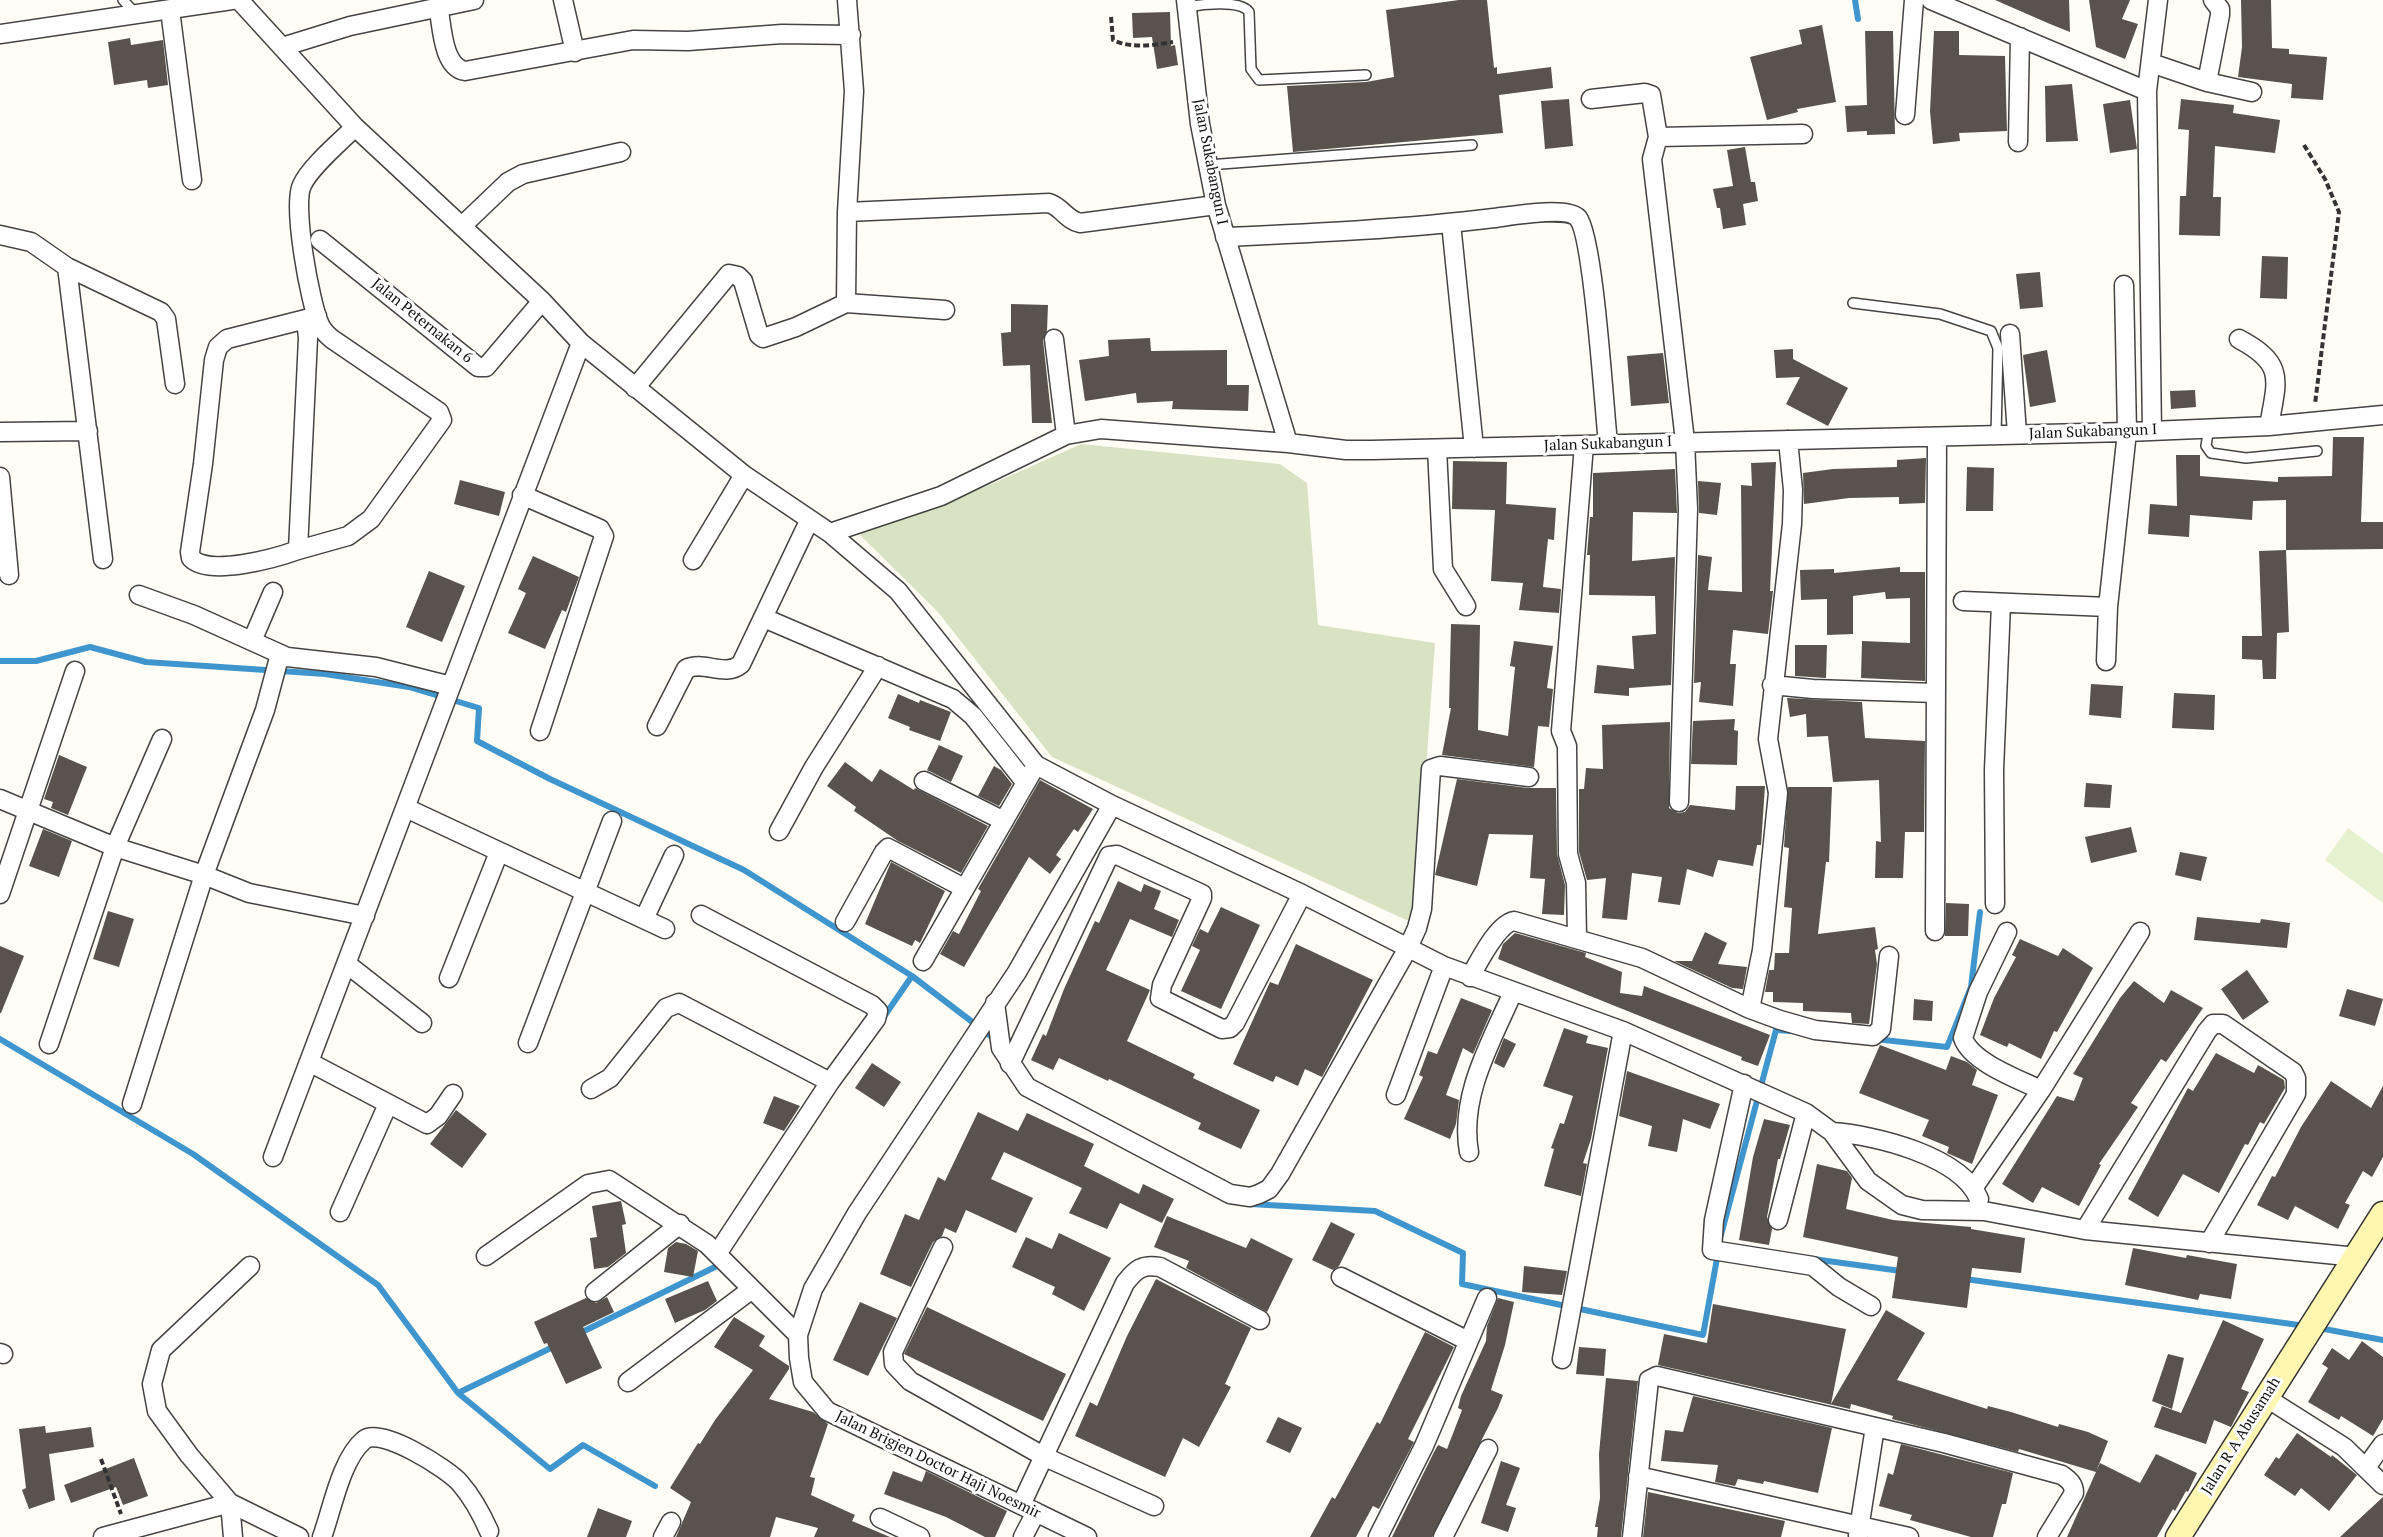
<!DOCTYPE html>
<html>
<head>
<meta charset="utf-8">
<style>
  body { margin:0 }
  canvas { display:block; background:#fffdf5 }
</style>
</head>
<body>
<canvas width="2383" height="1537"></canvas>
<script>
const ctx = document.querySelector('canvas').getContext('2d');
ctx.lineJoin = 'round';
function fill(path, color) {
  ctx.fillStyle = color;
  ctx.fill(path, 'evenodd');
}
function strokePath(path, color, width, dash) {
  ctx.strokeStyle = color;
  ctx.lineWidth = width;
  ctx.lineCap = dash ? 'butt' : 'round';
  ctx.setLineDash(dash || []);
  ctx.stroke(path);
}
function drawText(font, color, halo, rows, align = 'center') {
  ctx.font = font + ' "PT Serif",serif';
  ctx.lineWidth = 6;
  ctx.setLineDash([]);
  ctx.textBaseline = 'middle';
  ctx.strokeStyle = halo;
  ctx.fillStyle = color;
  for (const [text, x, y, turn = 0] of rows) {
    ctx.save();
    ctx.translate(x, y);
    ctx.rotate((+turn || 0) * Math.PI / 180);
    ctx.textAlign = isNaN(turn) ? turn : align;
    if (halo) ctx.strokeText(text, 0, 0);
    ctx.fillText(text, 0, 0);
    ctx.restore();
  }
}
const cemetery = new Path2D(`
  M1081,444l199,20 27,19 11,142 117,18 -20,281 -363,-167 -115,-146 -78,-77 135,-51z`);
const pitch = new Path2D(`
  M2348,828l35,26v49l-58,-43z`);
const stream = new Path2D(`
  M1855,0l3,19
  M0,661h36l54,-14 56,15 179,12 84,13 70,21 -2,33 73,38 194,91 168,106 84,64
  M883,1018l29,-42
  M0,1039l193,115 185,131 80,108 92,76 33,-24 72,41
  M1875,1039l72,8 24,-60 9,-75
  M1250,1204l125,7 88,42 -1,31 241,51 15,-82
  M1721,1235l55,-205 14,1
  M1813,1259l88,12
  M1965,1279l341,47
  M2319,1328l64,12
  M580,1333l135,-66
  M458,1393l97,-47`);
const building = new Path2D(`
  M1459,0h28l7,68 3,-1v7l54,-7 2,21 -54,7 4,38 -210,19 -6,-66 79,-4 28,-5 -8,-67z
  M1995,0h74l1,32 -20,-8z
  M2089,0h41l-8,19 16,5 -13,35 -29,-12z
  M2241,0h30l1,48 17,1v5l38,3 -4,43 -32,-2 1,-14 -54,-7 4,-30z
  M1170,12l1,34 4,-1 3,20 -21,4 -5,-32 -19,1 -1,-25z
  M1822,25l14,77 -39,7 1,3 -31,8 -17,-63 52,-13 -3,-14z
  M1865,31h28l2,103 -28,1v-4l-20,1 -2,-26 22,-1z
  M1934,31h25v24l46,1 2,75 -48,2 1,8 -27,3 -3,-33z
  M130,38l1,7 32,-5 5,45 -20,3 -1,-8 -33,5 -6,-43z
  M2072,84l6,57 -32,1 -1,-56z
  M1569,99l4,47 -28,3 -4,-48z
  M2181,99l53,6 -1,8 47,7 -5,33 -60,-7 -2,51h8l-1,39 -41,-1 1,-39h6l3,-66 -11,-1z
  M2130,100l7,49 -27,4 -7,-49z
  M1745,147l6,35h4l3,19 -15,3 3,21 -23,4 -3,-21h-3l-4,-19 20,-3 -6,-36z
  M2262,256l26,1 -1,42 -27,-1z
  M2040,272l3,35 -23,2 -4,-35z
  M1011,304l37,1 -1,26 -4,9 9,83h-20l-2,-58 -27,1 -2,-33 10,-1z
  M1150,338l1,13 76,-1v35h22l-1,26 -76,-2 1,-8 -36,2 -1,-10 -51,8 -6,-41 30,-4 -1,-16z
  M1793,349v10l55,29 -20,38 -42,-22 14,-27 -24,1 -2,-28z
  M2047,350l9,52 -26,5 -7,-52z
  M1663,353l6,50 -38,3 -4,-50z
  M2195,390l1,17 -25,2 -1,-18z
  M2333,437h31l-3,85h22v27l-97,1v-50l-33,1 -1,19 -62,-5 -1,22 -41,-3 2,-30 27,2 -1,-51h24v21l78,6v-5l54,-1z
  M1926,458l-1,45 -26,1v-7l-50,1 -45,6 -1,-31 30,-4 64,-2v-7z
  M1453,461l54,1 -1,42 50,4 -2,32 -6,-1 -5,48 18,2 -2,24 -40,-3 4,-27 -32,-2 4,-71 -43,-1z
  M1776,462l-6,129h3l-5,43 -35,-4 -3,34h6l-3,42 -34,-4 2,-20 -7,1 4,-128 14,2 -4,33 34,2 -1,-107 11,1 -1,-23z
  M1967,467l27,1 -1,43h-27z
  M1675,469l2,44 -44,-1 -1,49 43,-4 -4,128 -42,3v8l-35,-3 3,-28 37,4 -2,-33 24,-2 -1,-38 -66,-1 1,-40h-3l3,-38h3v-44z
  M460,480l45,12 -6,24 -45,-12z
  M1698,481l23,2 -4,32 -18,-2z
  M2286,550l3,82 -12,1 -1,46h-13l-1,-19 -20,-1v-23h20l-3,-85z
  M533,556l46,21 -13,35 -4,-2 -17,39 -37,-16 18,-40 -8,-4z
  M1900,567v5h25v109l-64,-3 1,-37 48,2v-45l-24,1 -1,-7 -32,4v38l-26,1v-36l-26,1 -1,-30 34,-1v4z
  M429,571l36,15 -23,56 -36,-15z
  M1451,624l29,1 -2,105 30,6 7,-69 -5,-1 4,-25 39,5 -6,42 6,1 -4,38 -11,-1 -4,41 -92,-12 9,-47h-2z
  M1795,645h32l-1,33 -31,-2z
  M2091,684l32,2 -2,32 -32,-3z
  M2174,693l41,2 -1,35 -42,-2z
  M898,694l21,9 1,-3 31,12 -11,29 -31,-11 1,-3 -22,-9z
  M1787,698l75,4 3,36 60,3 -1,91h-19l-2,46h-28l1,-37 5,1 -2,-62 -46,2 -5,-46 -21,1 -1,-23 -16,3z
  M1735,719l-1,11 4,1 -1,34 -46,-1 2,-43z
  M1670,722l-1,86 9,5 7,-1 5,-7 45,5 1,-24h29l-4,59h-4l-4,21 -35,-6 -5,17 -26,-8 -7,36 -22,-3 4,-25 -30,-4 -5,47 -25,-2 4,-40 -19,2 -8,-28v-63h5l2,-21 17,1 -1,-44z
  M939,745l24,11 -12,26 -24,-12z
  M59,755l28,12 -19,48 -17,-7 2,-6 -9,-3z
  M845,762l27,20 8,-13 34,21 1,-2 73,38 -27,47 -63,-32 -44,-30 2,-4 -29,-21z
  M994,766l7,4 11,14 -13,22 -21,-10z
  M1457,779l71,9h28l1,66 8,31 -1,30 -22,-1 3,-35 -15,-1 3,-43 -44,-1 -12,52 -42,-11z
  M1040,780l53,29 -15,23 -4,-3 -18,26 5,4 -11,15 -21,-17 -65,110 -24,-13 13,-23 6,3 22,-43 -3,-2z
  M2086,783l26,2 -2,23 -26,-1z
  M1788,787h44l-3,75h-3l-8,72 57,-7 3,22 -3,1 2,14 -8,60 -17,-1 -1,-10 -48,-2v-8l-30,-1v-10h-8l4,-22h5l1,-17h14l3,-45 -8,-1 5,-59 -5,-1z
  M2131,827l6,25 -46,11 -6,-26z
  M43,829l29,12 -13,36 -30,-11z
  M2180,852l27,5 -6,24 -26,-6z
  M891,862l54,29 -25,52 -5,-3 -3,6 -47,-22z
  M1118,881l23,11 3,-8 17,7 -7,18 25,11 -7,17 -42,-18 -24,51 44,20 -23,51 68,33 -2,4 67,32 -19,39 -43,-20 3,-6 -92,-44 -1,2 -49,-23 -6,12 -22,-10 12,-26 3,2 18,-47 31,-68 4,2z
  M1946,903l23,1 -1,32h-23z
  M1221,907l39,18 -39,84 -40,-18 19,-41 -8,-4 8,-17 8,4z
  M108,911l26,8 -15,48 -26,-8z
  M2197,917l63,6 1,-4 29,4 -3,25 -93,-8z
  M1705,932l22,11 -9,21 29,3 -4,22 -11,-1 -58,-27h18z
  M1515,933l71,20 -1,4 37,15 -2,21 22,3 2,-10 126,49 -12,31 -17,-6 1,-3 -244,-98 5,-15z
  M2020,939l38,17 5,-8 30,20 -36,64 -3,-1 -13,28 -32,-16 -2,4 -27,-12 14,-37 22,-41 -4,-2z
  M1296,944l77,36 -51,97 -17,-8 -7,17 -22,-10 -3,6 -40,-18 37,-82 8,3z
  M0,946l24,10 -23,57h-1z
  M2247,970l22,32 -26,18 -22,-31z
  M2134,981l30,22 7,-13 32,18 -37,54 -5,-3 -30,44 7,4 -39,57 2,1 -22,41 -37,-19 -9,16 -31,-19 55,-88 17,5 9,-23 -10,-4 47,-76z
  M2347,989l36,10 -8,27 -36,-10z
  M1461,998l31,12 -19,44 -10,-6 -17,47 13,5 -3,24 -6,15 -46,-20 19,-42 -4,-2 9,-24 9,3z
  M1914,999l19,2 -1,20 -19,-1z
  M1564,1028l24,8 -2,7 22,5 -17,91 -8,24 4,1 -6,32 -37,-10 10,-37 -3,-1 9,-25 4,1 9,-28 -30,-10z
  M1504,1038l12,6 -12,24 -10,-5z
  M1880,1045l66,25 5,-14 16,6 10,8 -5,15 26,10 -26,69 -25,-11 2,-6 -27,-11 7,-16 -70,-27z
  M2216,1053l38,20 4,-8 26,15 1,8 -21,36 -4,-2 -12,23 -3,-1 -26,49 -36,-19 -25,43 -30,-18 60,-111 5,3z
  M872,1063l29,19 -17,25 -29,-19z
  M1627,1071l93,33 -10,25 -27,-10 -6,33 -29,-6 4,-20 -33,-10z
  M2331,1081l40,27 12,-22v71l-11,20 -9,-6 -18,32 5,2 -12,24 -43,-23 -7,14 -31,-15 15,-29 3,1 26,-50z
  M774,1096l26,10 -16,25 -21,-8z
  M456,1110l31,24 -25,34 -32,-24z
  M978,1112l40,19 9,-18 67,31 -10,22 55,28 4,-10 31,15 -12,24 -42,-20 -13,26 -38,-16 13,-25 -78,-36 -13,27 42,19 -17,35 -50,-23 -10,23 -11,-5 -3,8 -9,6 -22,45 -31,-13 25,-60 14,6 19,-43 7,4z
  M1764,1119l26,6 -10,34h-2l-11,58 5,12 -3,16 -30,-5 14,-83z
  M1817,1164l30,7 5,7 -6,31 47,11 78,7v2l54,9 -4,35 -49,-5 -5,40 -75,-10 6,-41 -95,-20z
  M621,1201l5,23 -4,1 4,28 -18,14 -14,2 -4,-31 7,-1 -5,-31z
  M1167,1216l79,32 5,-10 42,21 -26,53 -81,-44 3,-7 -35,-14z
  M1331,1222l24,12 -16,32 -6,4 -21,-10z
  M1059,1233l52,25 -27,53 -32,-17 3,-7 -43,-20 14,-30 26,12z
  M676,1242l10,2 12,7 -5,26 -29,-5 4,-24z
  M2133,1248l53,10 1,-3 50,9 -6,35 -31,-5 -2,6 -73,-15z
  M1524,1266l43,5 -5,24 -40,-3z
  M1156,1279l95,49 -26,56 6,3 -32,60 -16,-9 -18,39 -90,-41 15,-34 7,4 30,-70z
  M708,1281l9,20 -12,9 -30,13 -10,-24z
  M607,1297l7,15 -31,15 19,41 -36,16 -19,-41 -3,1 -10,-22 52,-24 10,5z
  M1498,1298l16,4 -9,43 -14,45 12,5 -5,13 -66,129h-40l42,-85 4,-7 9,4 15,-39 -4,-2 3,-12 25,-55 1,-15z
  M860,1302l37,16 -29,58 -35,-16z
  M1713,1304l133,25 -15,75 55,-94 39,23 -28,47 90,29 1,-3 23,6 47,15 1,-3 29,8 20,9 -12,31 -77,-23 -1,3 -126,-33 1,-3 -42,-12 -1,5 -192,-44 6,-31 43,9z
  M927,1307l139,67 -23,47 -139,-67z
  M734,1317l31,19 -6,10 30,20v3l-20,30 44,13 15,12 -18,53 5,1 -4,17 44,20 -3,6 38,16h-76l4,-9 -42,-11 -6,20h-94l15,-35 -21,-14 28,-45 2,1 15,-24 38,-50 -39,-23z
  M2223,1320l41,19 -23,50 8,3 -18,35 -17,-7 -8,24 -52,-17 8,-21 19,7z
  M1425,1332l29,15 -46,92 6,3 -35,67 -6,-3 -17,31h-46l22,-40 3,2 42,-77 3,2z
  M2362,1341l21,16v62l-10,17 -32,-20 -2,4 -31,-18 20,-34 -6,-4 10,-16 17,12z
  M1579,1347l27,2 -2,27 -28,-2z
  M2168,1354l16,4 -12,51 -20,-8z
  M1606,1378l32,3 -17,156h-24l1,-10h-3l5,-29 -1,-44z
  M1693,1396l139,32 -14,65 -54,-12 -1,3 -25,-5 -3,7 -20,-4 3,-17 -57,-4 4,-31 18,2z
  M1278,1417l24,11 -12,25 -24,-11z
  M45,1426l1,7 45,-6 3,20 -45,7 6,46 -26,9 -7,-19 4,-2 -7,-59z
  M2297,1433l34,24 1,-2 25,20 -28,36 -28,-23 -6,8 -31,-21 12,-18 3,2z
  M1901,1444l112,29 -7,31h-4l-9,33h-22l-61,-17 2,-5 -33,-9 9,-33 5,2z
  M2156,1454l41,19 -9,19 -2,-1 -11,20 -2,-2 -16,28h-90l33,-74 40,20z
  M134,1458l14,38 -25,9 -7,-18 -45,16 -7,-18z
  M1501,1461l19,7 -14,37 10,3 -8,24 -27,-9z
  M893,1471l29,11 4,-11 81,40 -12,26h-10l-39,-20 -62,-23z
  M1648,1492l137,29 -4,16h-138z
  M2383,1497v40h-43l16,-15z
  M598,1508l34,13 -6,16h-39z`);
const path = new Path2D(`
  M1111,17l2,23c19,9 40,5 60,2
  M2304,145l21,34 14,33 -24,192
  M101,1459l20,55`);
const lane = new Path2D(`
  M123,0l12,13
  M1187,7c16,-3 54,-7 62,5l2,57 8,11 107,-5
  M1208,165l264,-20
  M1853,303l87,11 51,17 7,17 -2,87
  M2209,427l-3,19 5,7 35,5 71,-7`);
const street = new Path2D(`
  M239,0l116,127 187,174 39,42 163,132 86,58 68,58 138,174 76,40 190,89 142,72 179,65 183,82 26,19 36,49 34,24 20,5 62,1 101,19 272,27
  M563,0l12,52
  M1186,0l14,124 16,81 72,238 58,7h26l755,-18 142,-6 114,-11
  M1931,0l216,91
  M438,5c4,19 4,62 27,66l168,-31 55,1 94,-7 69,1
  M170,10l22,170
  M0,34l232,-34
  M282,47l68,-21 124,-26
  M2151,63l56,19 45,10
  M2207,82l13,-67v-6l-7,-9
  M1591,99l54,-6 6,2 7,42 -6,22 33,282 3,68 -9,293
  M1905,115l9,-115
  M1658,137l145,-3
  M2018,142l2,-105
  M847,212l202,-9c13,4 17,17 31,20l136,-18
  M1451,223l23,225
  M463,225l45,-43 15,-8 98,-22
  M0,235l31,7 36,25 94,45 5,7 9,65
  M1225,237c90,-4 180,-8 269,-19 16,-2 74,-12 84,0 16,20 26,190 30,225
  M320,240l158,127h8l56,-66
  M67,267l36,292
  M846,303l1,-91 7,-121 -7,-91
  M306,319l2,19 -10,212c-22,8 -89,27 -107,8l-1,-6 13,-88 11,-104 4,-13 9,-8 79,-20 11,-3
  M2010,334l7,100
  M1054,339l12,96
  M2239,339c47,25 38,41 30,87
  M635,388l94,-114 9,2 5,5 16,54 4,3 33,-11 50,-24 99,7
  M2152,431l-5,-340 11,-91
  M0,432l88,-1
  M1437,449l6,120 23,37
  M0,477l9,98
  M522,495l78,34 4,7 -64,195
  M830,533l111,-37 125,-61 35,-6 187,14
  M298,550l50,-14 23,-17 71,-99 -3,-8 -107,-73c-5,-4 -9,-8 -12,-14 -10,-21 -28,-120 -18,-140 8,-18 38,-43 53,-58
  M693,560l51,-85
  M139,595l55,20 93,42 89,10 75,19
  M1963,601l145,6
  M764,618l189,81 20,17 52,66
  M252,641l21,-49
  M2106,661l2,-54 19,-175 -3,-147
  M1772,685l41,4 123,4
  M657,726l29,-57c18,-9 39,9 55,-5l68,-143
  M924,781l80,40
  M0,799l115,48 89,28 45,18 116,23
  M406,808l259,121
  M779,831l35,-64 64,-101
  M0,894l75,-223
  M1995,904l-1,-134 7,-166
  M701,915l171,90 6,6 -2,8 -46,63 -113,172
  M644,919l30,-64
  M845,922l39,-70 4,-4 76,40
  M1935,931l2,-494
  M2007,932l-29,60 -15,46c8,24 55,41 78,52
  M1577,937l-1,-54 -8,-29 -1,-108 -6,-15 23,-286
  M923,961l109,-189
  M347,964l75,59
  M1470,977c9,-15 27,-53 44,-56l128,37 108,51 30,11 35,10 58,6 8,-7 8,-73
  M449,978l50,-126
  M995,1003l6,45 26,39 203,107 20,3 9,-3 10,-5 11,-15 128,-226 9,-20 5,-19 9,-140 9,-3 89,11
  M1750,1009l12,-59 16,-157 -10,-54 24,-215 1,-34 -5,-50
  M528,1043l84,-222
  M49,1044l66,-197 47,-108
  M309,1062l118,62 11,-8 15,-22
  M1010,1064l99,-208 8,-1 85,39v4l-40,87 -2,13 62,31 8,-1 5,-5 67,-129
  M1744,1084l-30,136 -2,30 101,16 26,21 32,19
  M591,1089l19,-11 56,-70 13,-5 151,79
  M1396,1095l48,-129
  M132,1104l72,-229 61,-165 15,-56
  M1832,1132c43,3 129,24 147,67
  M1469,1152c-10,-56 22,-110 44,-160
  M273,1157l308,-814
  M1974,1187l67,-97 99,-158
  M340,1212l48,-108
  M1778,1220l28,-107
  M2085,1230l122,-199 6,-7h10l70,48 3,6v16l-87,149
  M943,1247l-50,105 1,12 16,17 135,76 109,49
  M486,1256l102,-72 21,-4 98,64 91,91
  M250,1266l-89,84 -9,34 5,27 32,44 41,48 69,34
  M1341,1277l127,64
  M595,1292l85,-68
  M0,1353l3,1
  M1562,1359l61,-328
  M628,1382l124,-93
  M2265,1397l79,50 39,38
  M2367,1466l16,-22
  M1638,1476l271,61
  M230,1503l3,34
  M1021,1505l104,-222c11,-14 17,-19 35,-16l100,53
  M880,1518l40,19
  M1858,1535l17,-108
  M103,1537l127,-34
  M322,1537c10,-27 19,-78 42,-97 16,-14 84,29 96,43 13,15 21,30 29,48
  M663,1537l8,-15
  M1023,1537l13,-25
  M1087,1537l-260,-126 -24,-29 -4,-24 -1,-23 15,-46 44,-76 160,-241 95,-167
  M1378,1537l46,-91 63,-148
  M1443,1537l45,-88
  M1632,1537l17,-157 8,-4 287,67 118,32c7,5 12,9 12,18l-27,44`);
const secondary = new Path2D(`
  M2178,1537l205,-323`);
const streetNames = [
  ["Jalan Sukabangun I",1210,162,79],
  ["Jalan Peternakan 6",422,321,39],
  ["Jalan Sukabangun I",2093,432,-2],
  ["Jalan Sukabangun I",1608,444,-2],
  ["Jalan R A Abusamah",2241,1436,-58],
  ["Jalan Brigjen Doctor Haji Noesmir",938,1465,26]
];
fill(cemetery, '#d9e3c4');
fill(pitch, '#e6f2cf');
strokePath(stream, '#3f96cf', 6);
fill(building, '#5a524d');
strokePath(lane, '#444', 12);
strokePath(street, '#444', 21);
strokePath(secondary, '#333', 27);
strokePath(path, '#333', 4, [6, 3]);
strokePath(lane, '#fff', 9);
strokePath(street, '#fff', 18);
strokePath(secondary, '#fff6b0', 24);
drawText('15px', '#111', '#fff', streetNames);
</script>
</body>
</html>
